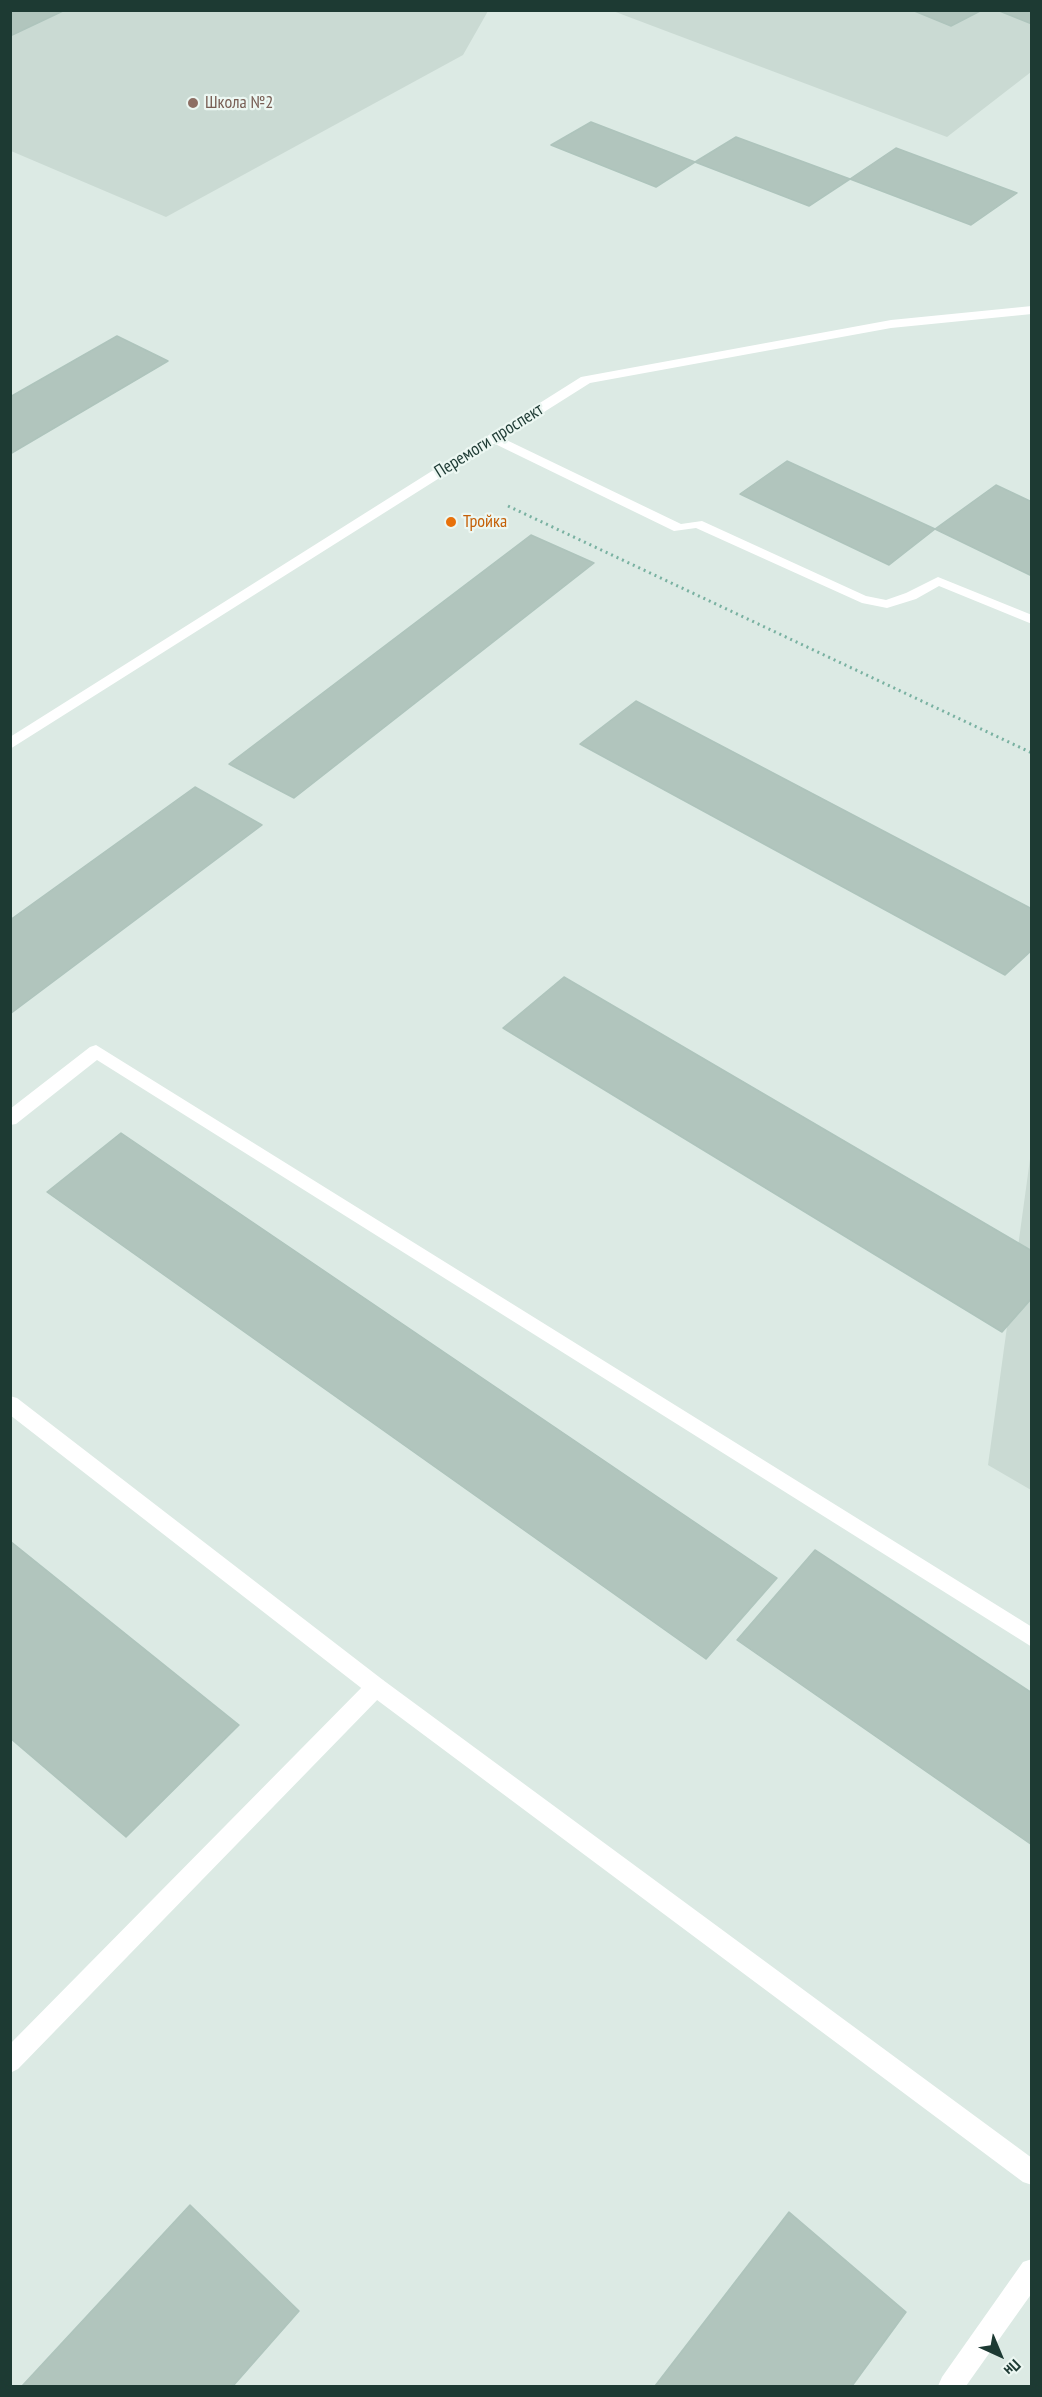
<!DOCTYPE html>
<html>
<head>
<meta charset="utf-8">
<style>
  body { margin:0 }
  #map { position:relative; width:1042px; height:2397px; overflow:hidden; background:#dceae4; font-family:"PT Sans Narrow",sans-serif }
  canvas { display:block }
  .frame { position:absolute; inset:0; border:12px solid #1d3a33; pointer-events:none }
  .north { position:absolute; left:970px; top:2325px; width:60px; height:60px; -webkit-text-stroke:4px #ecf7f2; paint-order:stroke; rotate:136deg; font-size:16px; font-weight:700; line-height:24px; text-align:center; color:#1d3a33 }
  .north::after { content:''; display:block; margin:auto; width:21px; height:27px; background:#1d3a33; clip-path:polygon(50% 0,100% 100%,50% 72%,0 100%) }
</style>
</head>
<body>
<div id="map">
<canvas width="1042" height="2397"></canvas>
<div class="frame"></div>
<div class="north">Пн</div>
</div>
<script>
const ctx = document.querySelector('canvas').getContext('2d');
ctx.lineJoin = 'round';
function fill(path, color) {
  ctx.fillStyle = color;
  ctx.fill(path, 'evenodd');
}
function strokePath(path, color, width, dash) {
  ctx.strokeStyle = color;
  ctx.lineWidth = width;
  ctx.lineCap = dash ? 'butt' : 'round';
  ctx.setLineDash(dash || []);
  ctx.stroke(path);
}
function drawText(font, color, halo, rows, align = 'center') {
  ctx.font = font + ' "PT Sans Narrow",sans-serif';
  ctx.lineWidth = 4.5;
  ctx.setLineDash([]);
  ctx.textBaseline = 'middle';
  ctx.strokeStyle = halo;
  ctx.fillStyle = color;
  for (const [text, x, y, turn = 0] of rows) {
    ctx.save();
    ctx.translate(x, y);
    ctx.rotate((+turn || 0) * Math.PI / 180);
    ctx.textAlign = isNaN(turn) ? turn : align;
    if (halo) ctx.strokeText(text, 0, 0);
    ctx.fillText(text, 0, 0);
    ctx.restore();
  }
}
const built = new Path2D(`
  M11,11h477l-25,44 -297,162 -155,-66z
  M613,11h418v61l-84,65z
  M1031,1152v338l-43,-25z`);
const building = new Path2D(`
  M10,10h55l-55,26z
  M912,10h70l-31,16z
  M997,10h35v14z
  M591,122l104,40 -39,25 -105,-42z
  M736,137l114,42 -41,27 -114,-44z
  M896,148l121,45 -46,32 -121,-46z
  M117,336l51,25 -158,93v-57z
  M787,461l148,68 -46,36 -149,-71z
  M996,485l36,17v74l-97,-47z
  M531,535l63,28 -300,235 -65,-34z
  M636,701l396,208v41l-27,25 -425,-231z
  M195,787l67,38 -252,189v-94z
  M564,977l468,274v47l-30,34 -499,-304z
  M121,1133l656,445 -71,81 -659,-467z
  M10,1541l229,184 -113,112 -116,-99z
  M815,1550l217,143v152l-295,-205z
  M190,2205l109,106 -66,75h-211z
  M789,2212l117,100 -54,74h-197z`);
const path = new Path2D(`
  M508,506l524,247`);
const service = new Path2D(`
  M494,434l187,90 21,-3 164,75 20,4 20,-7 32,-16 94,38v9l-93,-38 -23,13 -29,9 -25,-5 -166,-75 -22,3 -185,-90 -2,-3z
  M96,1045l936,582v20l-935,-587 -81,64 -6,1v-16l80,-62z
  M376,1678l7,2 4,7 -4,7 -365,375 -8,4v-29l359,-364z
  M1032,2259v34l-66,93h-28l4,-9 81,-115z`);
const minor = new Path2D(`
  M10,1396l7,2 366,282 649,478v27l-9,-3 -654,-488 -359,-279z`);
const tertiary = new Path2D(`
  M1032,306v8l-141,14 -301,55 -580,366v-12l571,-360 310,-57z`);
const markers = [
  [193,103,6,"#8d6e63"],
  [451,522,6,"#e8710a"]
];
const farEducationnames = [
  ["Школа №2",205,103]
];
const farStreetnames = [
  ["Перемоги проспект",489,441,-32]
];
const farFoodnames = [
  ["Тройка",463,522]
];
fill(built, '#cadad3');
fill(building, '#b1c5bd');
strokePath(building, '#aec4bc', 1.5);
strokePath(path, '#79b1a1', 3, [2, 4]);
fill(service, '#fff');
fill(minor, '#fff');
fill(tertiary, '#fff');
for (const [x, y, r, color] of markers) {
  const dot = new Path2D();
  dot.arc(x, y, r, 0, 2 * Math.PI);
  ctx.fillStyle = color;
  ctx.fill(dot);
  strokePath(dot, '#ecf7f2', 2);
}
drawText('18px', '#785e54', '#ecf7f2', farEducationnames, 'left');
drawText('18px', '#1d3a33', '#ecf7f2', farStreetnames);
drawText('18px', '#c56008', '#ecf7f2', farFoodnames, 'left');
</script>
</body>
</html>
